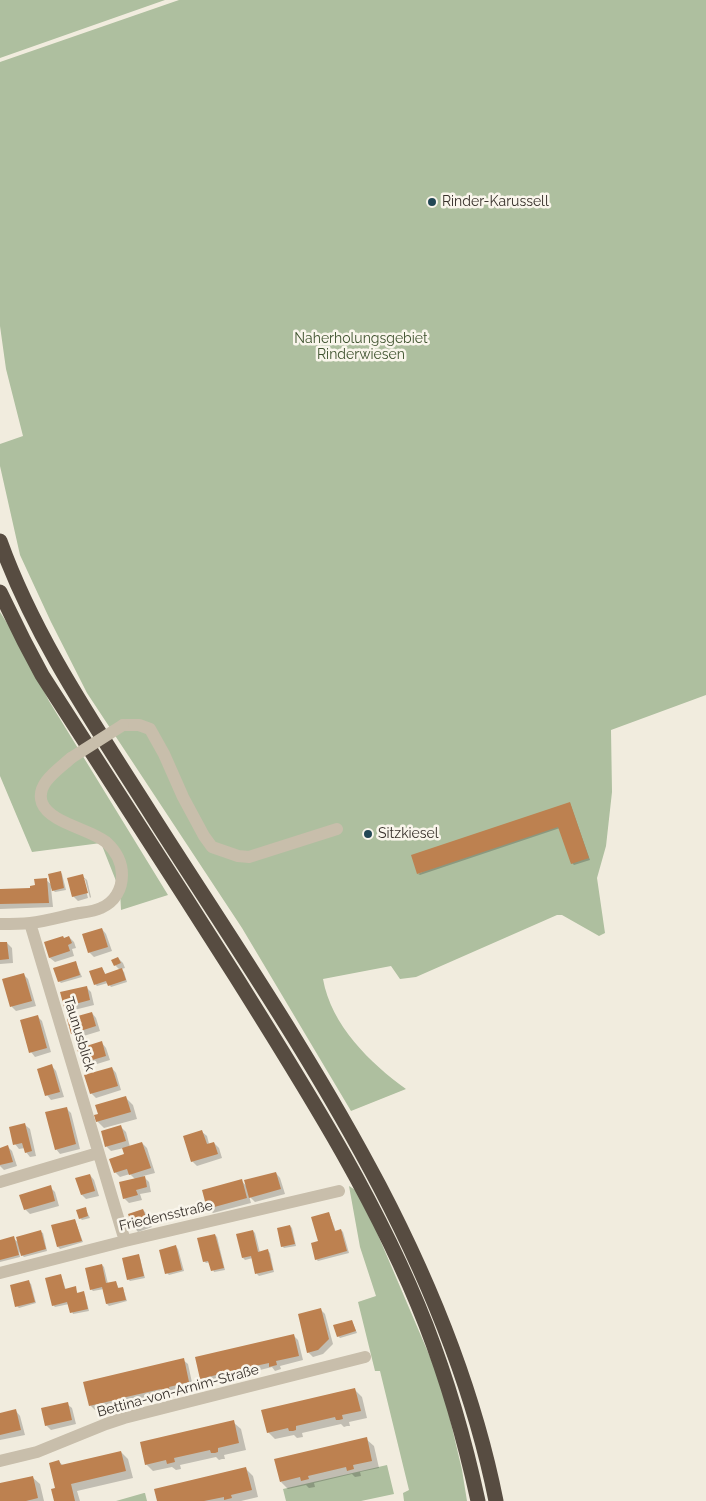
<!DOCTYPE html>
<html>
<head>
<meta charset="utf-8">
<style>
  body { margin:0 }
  canvas { display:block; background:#f1ecde }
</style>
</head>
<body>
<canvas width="706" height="1501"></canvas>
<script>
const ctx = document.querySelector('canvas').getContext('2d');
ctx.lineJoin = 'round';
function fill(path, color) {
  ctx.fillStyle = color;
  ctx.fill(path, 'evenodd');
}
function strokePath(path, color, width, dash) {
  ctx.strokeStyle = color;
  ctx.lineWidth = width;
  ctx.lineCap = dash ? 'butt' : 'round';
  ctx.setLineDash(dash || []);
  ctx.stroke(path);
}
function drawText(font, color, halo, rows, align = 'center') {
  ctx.font = font + ' Raleway,sans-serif';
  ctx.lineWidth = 5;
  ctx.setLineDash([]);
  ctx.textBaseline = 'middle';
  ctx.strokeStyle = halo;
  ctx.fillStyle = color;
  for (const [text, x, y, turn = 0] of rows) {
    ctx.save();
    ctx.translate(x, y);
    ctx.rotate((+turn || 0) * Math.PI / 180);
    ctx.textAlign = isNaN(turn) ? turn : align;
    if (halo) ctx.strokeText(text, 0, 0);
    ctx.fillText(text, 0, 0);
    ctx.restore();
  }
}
const green = new Path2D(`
  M0,0h165l-165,58z
  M179,0h527v695l-95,35 1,62 -6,54 -9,32 8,55 -6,3 -37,-21h-5l-141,62 -16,2 -9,-13 -68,13c8,46 47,84 83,110l-55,22 -109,-183 -155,-235 -36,-71 -31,-67 -20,-89v-22l23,-8 -17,-67 -6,-43v-264z
  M0,612l19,30 30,59 119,194 -47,15 -1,-19 -19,-48 -69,9 -32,-76z
  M349,1186l11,7 82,192 20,85 5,31h-63l-1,-8 6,-3 -29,-119h-5l-17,-69 18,-6 -16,-49z
  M387,1465l7,29 -33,7h-75l-3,-12z
  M145,1493l2,8h-31l28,-8z`);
const shadow = new Path2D(`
  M570,803l20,57 -16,5 -2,-2 -12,-35 -140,47 -2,-1z
  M60,872l2,2 4,16 -11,2 -4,-4 2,19 -53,2v-19l31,-1 15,-9 6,5z
  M82,876l5,4 4,17 -1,1 -5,-19h-2l5,19 -10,3 -5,-5z
  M102,929l4,5 6,17 -18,6 -5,-5z
  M69,937l5,5 2,6 -4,1 2,7 -19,6 -5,-4 -5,-15z
  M0,943h7l5,5 1,15 -13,1z
  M118,958l5,5 2,5 -4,1 3,3 3,10 -16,5 -3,-4 -11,3 -2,-2 7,-16 4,7 14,-5 -5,-5z
  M76,963l6,14 -21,6 -2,-2z
  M23,974l5,5 8,27 -20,5 -4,-4 -8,-27z
  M86,987l5,5 3,13 -24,6 -5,-5z
  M92,1013l4,5 4,13 -23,7 -5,-5z
  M38,1017l4,4 9,31 -16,5 -4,-5z
  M102,1043l4,5 4,12 -23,7 -4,-5z
  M52,1066l4,5 8,26 -13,3 -4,-5z
  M112,1068l4,5 5,17 -25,8 -5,-5z
  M126,1098l7,7 4,14 -33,9 -7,-7z
  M66,1108l5,5 9,36 -20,5 -4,-5z
  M25,1125l5,4 6,27 -6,1 -4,-5 -1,-4 -6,1 -4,-5z
  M121,1127l5,5 4,15 12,-4 5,5 8,25 -12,3 6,6 2,10 -11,2 2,6 -13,3 -5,-5 11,-19 -5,-5 -10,3 -5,-5 11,-17 -2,-7 -13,3 -4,-4 -5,-15z
  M202,1132l5,4 2,8 5,-1 5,5 3,10 -25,8 -5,-5z
  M8,1147l4,4 5,15 -13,4 -4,-4v-17z
  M276,1173l4,5 5,16 -30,8 -6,-6 2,7 -38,10 -5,-5 33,-28 6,7z
  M90,1175l4,5 5,16 -13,3 -4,-4z
  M50,1187l5,5 4,14 -29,8 -5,-5z
  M85,1208l5,10 -8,2 -2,-2z
  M143,1210l5,5 4,12 -14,5 -4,-5z
  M329,1213l7,19 5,-2 2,2 6,21 -31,8 -2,-2 4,-17z
  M75,1220l8,22 -23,7 -2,-2z
  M290,1226l2,2 4,18 -12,2 -2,-2z
  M253,1231l2,2 5,20 8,-2 2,2 4,19 -15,4 -2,-2 -4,-16 -8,2 -2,-2z
  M41,1232l2,1 4,18 -23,6 -5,-5 1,5 -20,5v-21l13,-3 6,5z
  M215,1235l2,2 8,33 -11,2 -4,-10 -4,1 -2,-2z
  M176,1247l2,2 6,22 -15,4 -2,-2z
  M138,1256l2,2 5,20 -15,3 -2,-2z
  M102,1265l2,2 4,17 8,-2 3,7 4,-1 4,13 -18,5 -2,-2 -3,-15 -11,2 -2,-2z
  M61,1275l5,15 9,-2 3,6 5,-1 2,2 4,16 -16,3 -4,-10 -14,3 -2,-2z
  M29,1282l2,2 5,19 -17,5 -2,-2z
  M321,1310l4,4 8,30 -10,10 -10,3 -5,-5z
  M352,1321l5,12 -17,5 -2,-2z
  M293,1335l5,5 5,20 -23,6 1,3 -6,2 -3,-4 -36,9 1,3 -6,2 -3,-3 -22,5 -5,-5z
  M183,1360l5,4 5,23 -20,4 1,4 -6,1 -3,-3 -39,10 1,3 -6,1 -3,-3 -23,6 -5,-5z
  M355,1390l7,7 5,21 -18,4 1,4h-3l-3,1 -3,-3 -39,9 1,4 -6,1 -3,-3 -19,4 -7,-7z
  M67,1404l5,4 4,16 -25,6 -5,-5z
  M16,1411l4,5 5,19 -25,5v-26z
  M233,1422l8,7 5,21 -22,5 1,4h-3l-3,1 -3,-3 -36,8 1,4 -5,1 -4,-3 -19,4 -7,-7z
  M366,1439l8,7 5,22 -19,4 1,4 -6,1 -3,-3 -38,9 1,4 -6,1 -3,-3 -18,4 -7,-7z
  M121,1452l7,7 5,19 -56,13 3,10h-25l3,-12 1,-27 5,4z
  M246,1469l7,7 5,21 -17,4h-83z
  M32,1477l8,7 4,17h-44v-16z`);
const building = new Path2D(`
  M570,802l19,56 -18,6 -13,-37 -141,47 -6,-19z
  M61,871l3,17 -12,3 -4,-17z
  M83,874l5,19 -16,4 -5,-19z
  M47,878l2,25 -49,1v-15l30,-1v-2l5,-1 -1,-6z
  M102,928l6,19 -20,6 -6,-19z
  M63,936l1,2 5,-2 3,7 -4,2 2,6 -21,7 -5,-16z
  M0,942h7l2,17 -9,1z
  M118,957l3,6 -7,3 -3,-6z
  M76,961l4,14 -22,7 -5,-14z
  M102,967l3,7 17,-6 4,12 -18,6 -2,-5 -12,4 -5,-14z
  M24,973l8,28 -22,6 -8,-28z
  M87,986l3,14 -26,7 -4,-15z
  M92,1012l4,14 -25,8 -4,-15z
  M38,1015l9,33 -18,5 -9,-33z
  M102,1041l4,15 -24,7 -5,-14z
  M52,1064l8,28 -15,4 -8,-27z
  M112,1067l6,19 -28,8 -6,-19z
  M126,1096l5,16 -35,10 -2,-7 4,-1 -3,-9z
  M67,1107l9,37 -21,6 -10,-38z
  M25,1123l7,28 -7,2 -3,-10 -9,2 -4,-18z
  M121,1125l5,16 -21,6 -4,-16z
  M202,1130l5,14 7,-2 4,12 -27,8 -8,-26z
  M142,1142l9,26 -22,7 -2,-6 -13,4 -5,-14 15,-5 -2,-6z
  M8,1145l5,17 -13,3v-17z
  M276,1172l5,17 -32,9 -5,-18z
  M90,1174l5,17 -14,4 -6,-17z
  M145,1176l2,11 -11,3 2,5 -15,4 -4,-17z
  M242,1179l5,19 -40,11 -5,-19z
  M51,1185l4,16 -31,9 -5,-15z
  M86,1207l2,9 -9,3 -3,-9z
  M143,1209l5,14 -15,5 -5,-14z
  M329,1212l6,19 6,-2 6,22 -32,9 -4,-17 7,-2 -7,-24z
  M75,1219l7,22 -25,6 -6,-22z
  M290,1225l5,19 -14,3 -4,-19z
  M41,1230l5,19 -25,7 -5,-19z
  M253,1230l5,22 10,-3 5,21 -18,4 -4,-18 -9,2 -6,-24z
  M215,1234l9,34 -13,3 -3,-10 -5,1 -6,-24z
  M14,1236l5,19 -19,5v-20z
  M176,1245l6,25 -17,4 -6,-24z
  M139,1254l5,22 -17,4 -5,-22z
  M102,1264l4,19 10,-2 2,7 5,-1 3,13 -20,4 -4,-17 -12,3 -5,-22z
  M61,1274l4,15 11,-3 1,7 7,-2 4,18 -18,4 -3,-11 -15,4 -7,-28z
  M29,1280l6,22 -20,5 -5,-22z
  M321,1308l8,31 -11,11 -11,3 -9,-39z
  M352,1320l4,11 -19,6 -4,-12z
  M294,1334l5,22 -23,5 1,4 -8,2v-4l-37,8 1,4 -8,2 -1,-4 -24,6 -5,-22z
  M184,1358l5,24 -20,5 1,4 -8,1 -1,-3 -39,9 1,4 -4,1h-4v-3l-26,6 -6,-24z
  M355,1388l6,23 -19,4 1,4 -4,1h-3l-1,-3 -39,9v4l-3,1h-4l-1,-3 -21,5 -6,-23z
  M68,1402l4,18 -27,6 -4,-18z
  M16,1409l5,21 -21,5v-22z
  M234,1420l5,23 -21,5v4l-3,1h-4l-1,-3 -36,8 1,4 -8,2 -1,-4 -21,5 -5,-23z
  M367,1437l5,24 -19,4 1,4 -7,2 -1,-4 -38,9 1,3 -8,2 -1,-4 -20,5 -6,-23z
  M121,1451l5,20 -55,13 4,17h-21l-3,-12 4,-1 -6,-25 10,-3 2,5z
  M246,1467l6,23 -21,5 1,3 -8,2v-3l-20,4h-47l-3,-12z
  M33,1476l5,22 -12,3h-26v-18z`);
const minor = new Path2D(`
  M123,725h16l11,4 14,25 19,43 21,39 8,11 26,9 11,1 88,-28
  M30,923l95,318
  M0,924c10,0 20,0 30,-1 17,-2 33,-7 49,-10 7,-1 16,-2 22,-5 14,-6 21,-19 21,-33 0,-13 -6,-24 -16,-33 -16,-13 -56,-19 -64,-39 -7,-19 17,-34 29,-45
  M0,1182l98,-29
  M0,1273l125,-32 214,-50
  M0,1461l37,-9 69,-28 18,-6 241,-61`);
const highway = new Path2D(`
  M0,541c36,100 97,187 153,276 137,215 292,429 343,684
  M0,592l24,49 18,34c65,101 130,201 194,302 70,112 142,225 190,348 22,57 39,116 52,176`);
const minorBridge = new Path2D(`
  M71,758l52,-33`);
const markers = [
  [432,202,5,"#224755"],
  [368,834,5,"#224755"]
];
const poiNames = [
  ["Rinder-Karussell",442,202],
  ["Sitzkiesel",378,834]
];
const parkNames = [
  ["Naherholungsgebiet",361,339],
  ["Rinderwiesen",361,355]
];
const streetNames = [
  ["Taunusblick",79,1034,73],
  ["Friedensstraße",166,1216,-13],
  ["Bettina-von-Arnim-Straße",178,1391,-15]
];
fill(green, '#aebf9f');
fill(shadow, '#0003');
fill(building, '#bd8150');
strokePath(minor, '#c8beab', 12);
strokePath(highway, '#574c41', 15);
strokePath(minorBridge, '#c8beab', 12);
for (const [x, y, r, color] of markers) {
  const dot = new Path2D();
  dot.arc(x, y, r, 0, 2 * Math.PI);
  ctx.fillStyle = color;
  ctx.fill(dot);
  strokePath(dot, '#f9f5eb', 2);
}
drawText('14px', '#37302a', '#f9f5eb', poiNames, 'left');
drawText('14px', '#3f532f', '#f9f5eb', parkNames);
drawText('14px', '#37302a', '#f9f5eb', streetNames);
</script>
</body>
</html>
